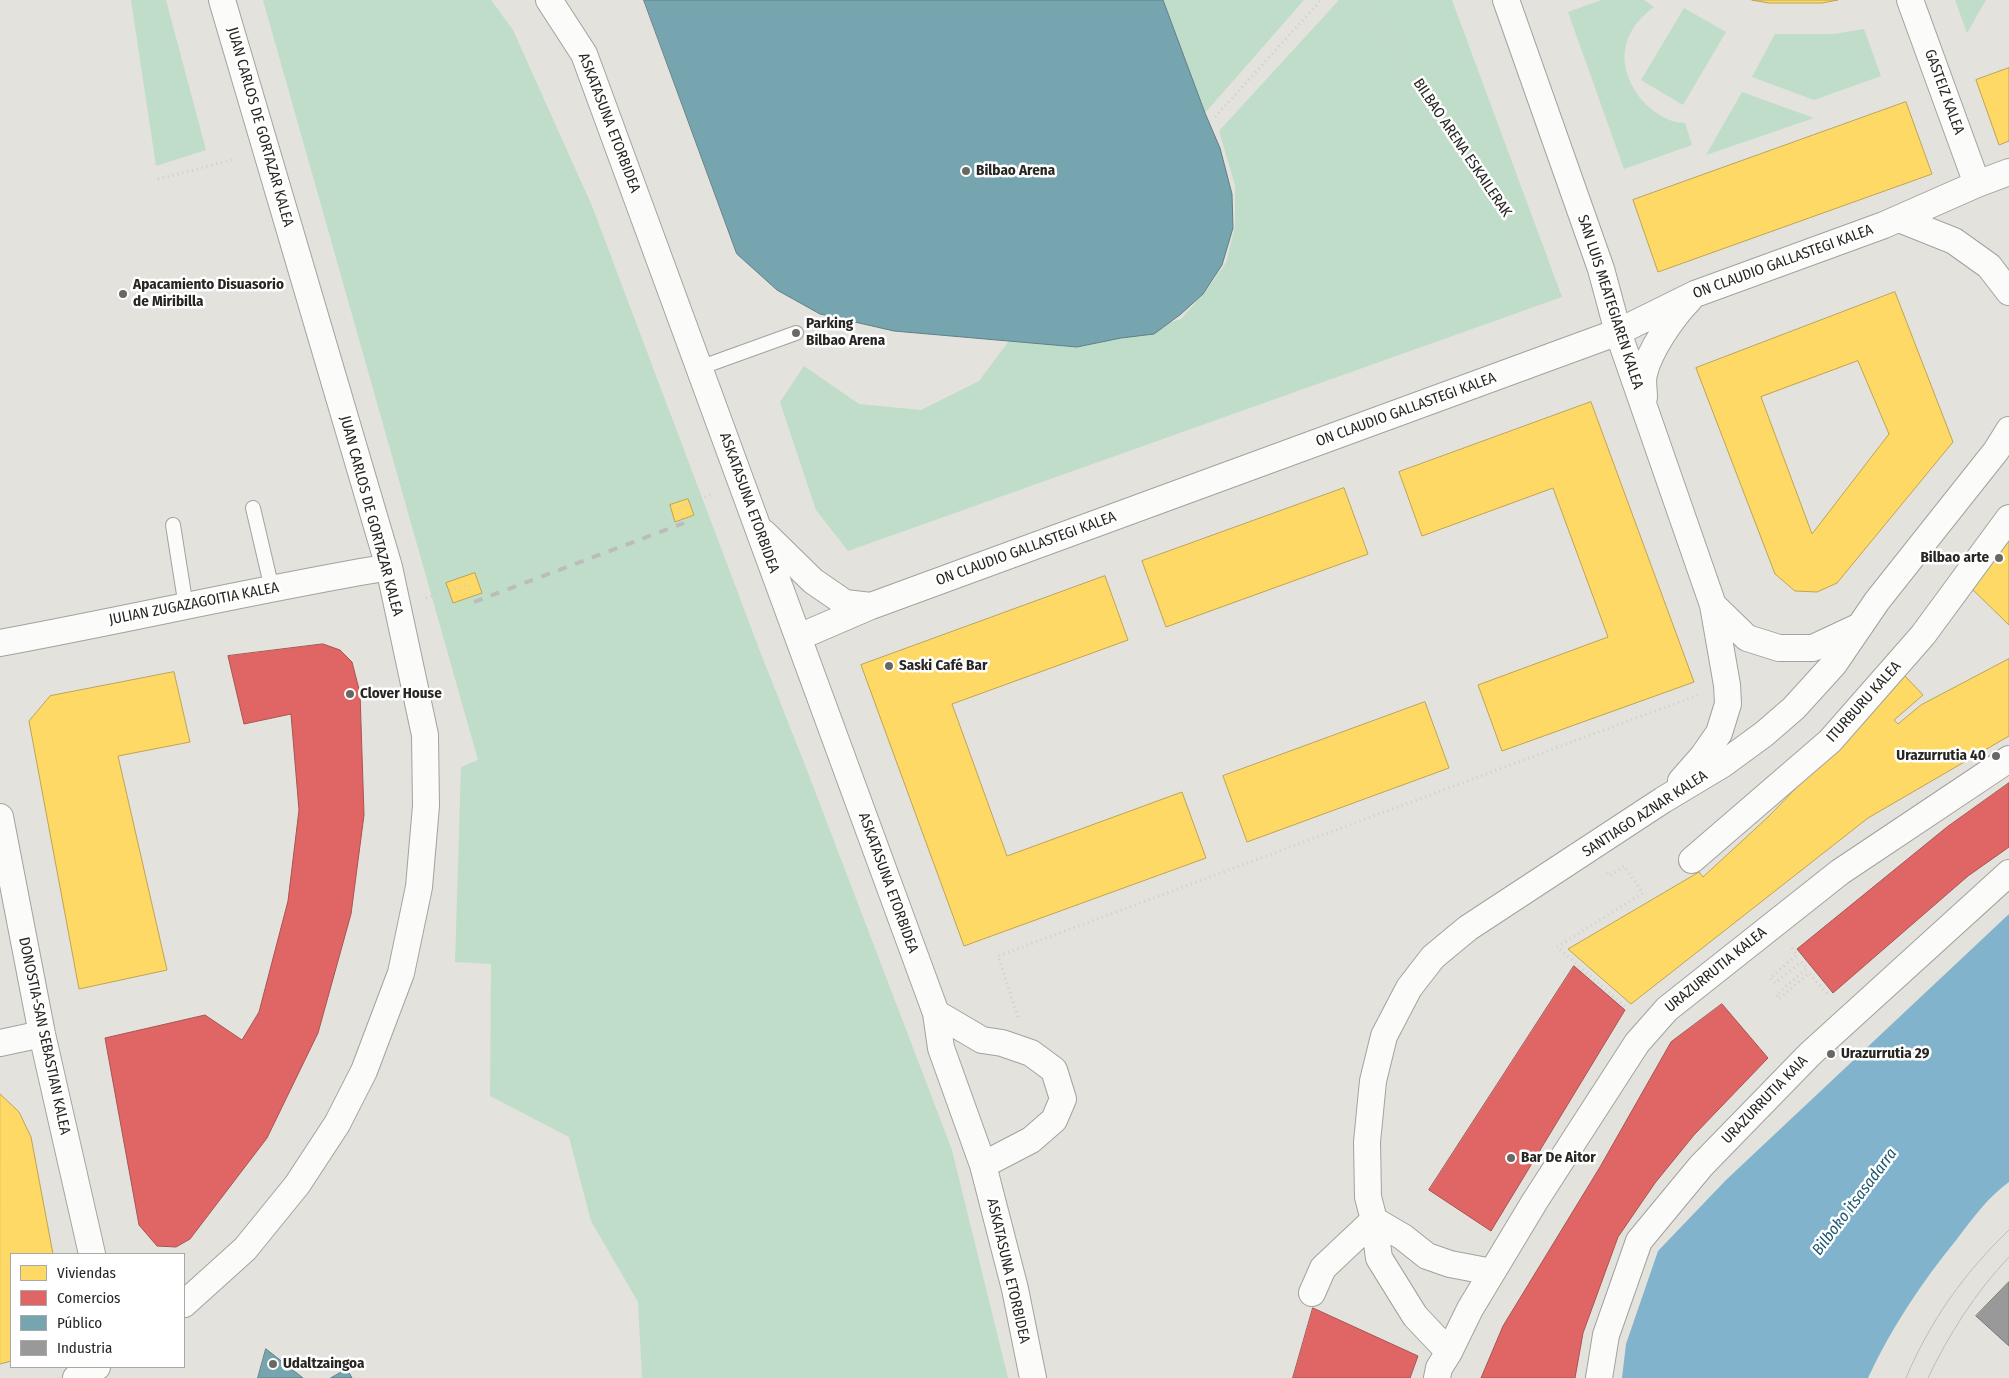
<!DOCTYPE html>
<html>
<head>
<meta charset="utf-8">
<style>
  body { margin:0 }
  #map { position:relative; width:2009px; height:1378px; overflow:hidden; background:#e3e2dd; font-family:"Fira Sans Condensed",sans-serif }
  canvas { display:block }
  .legend { position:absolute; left:10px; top:1253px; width:175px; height:115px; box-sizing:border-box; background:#fff; border:1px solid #a9a8a7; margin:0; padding:6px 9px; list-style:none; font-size:15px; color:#272622 }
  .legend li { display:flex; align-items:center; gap:10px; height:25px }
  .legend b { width:25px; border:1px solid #a9a8a7 }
</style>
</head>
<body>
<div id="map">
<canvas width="2009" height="1378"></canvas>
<ul class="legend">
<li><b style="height:14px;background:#ffd966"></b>Viviendas</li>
<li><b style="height:14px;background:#e06666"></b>Comercios</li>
<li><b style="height:14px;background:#76a5af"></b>Público</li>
<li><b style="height:14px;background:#999"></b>Industria</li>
</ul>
</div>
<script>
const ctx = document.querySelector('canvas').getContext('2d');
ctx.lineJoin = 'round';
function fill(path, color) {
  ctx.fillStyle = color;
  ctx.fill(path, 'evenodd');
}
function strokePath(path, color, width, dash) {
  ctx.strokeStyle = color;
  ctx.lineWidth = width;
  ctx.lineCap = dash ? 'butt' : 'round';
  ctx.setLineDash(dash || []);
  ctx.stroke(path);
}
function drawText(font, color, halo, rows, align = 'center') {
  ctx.font = font + ' "Fira Sans Condensed",sans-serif';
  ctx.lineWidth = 5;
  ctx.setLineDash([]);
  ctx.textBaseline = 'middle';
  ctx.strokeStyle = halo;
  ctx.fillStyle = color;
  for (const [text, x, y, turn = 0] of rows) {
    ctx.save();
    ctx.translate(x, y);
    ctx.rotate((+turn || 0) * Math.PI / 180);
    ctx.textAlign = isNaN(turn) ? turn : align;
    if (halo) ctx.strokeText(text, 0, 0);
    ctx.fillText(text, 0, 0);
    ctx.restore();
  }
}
const green = new Path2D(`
  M131,0h35l40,150 -50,16z
  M263,0h228l22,30 79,176 169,448 44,111 147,385 56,228h-366l-4,-76 -47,-81 -22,-84 -79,-41 1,-132 -36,-2 6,-195 17,-7z
  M1163,0h141l-99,113z
  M1339,0h113l110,297 -714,254 -32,-41 -36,-108 24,-36 55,38 62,6 58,-29 30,-40 68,6 44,-9 60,-19 27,-31 18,-25 9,-37v-41l-16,-54z
  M1601,0h43l10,7c-15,11 -26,24 -29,43 -5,33 27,72 60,73l7,22 -68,24 -56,-157z
  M1955,0h31l-19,33z
  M1684,8l42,24 -43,73 -42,-25z
  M1864,29l17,47 -67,24 -62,-23 23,-43h59z
  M1742,92l72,26 -108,37z`);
const water = new Path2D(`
  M2009,914v268c-21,15 -37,37 -52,57 -35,43 -66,89 -89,139h-246l4,-34 32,-93 68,-71z`);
const homes = new Path2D(`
  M1752,0h86l-16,3h-53z
  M2009,68v73l-10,4 -23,-65z
  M1906,102l26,72 -274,98 -25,-72z
  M1895,292l58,150 -116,141 -20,9 -22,-1 -20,-17 -79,-206zM1858,361l31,73 -77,100 -51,-137z
  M1591,402l103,280 -192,69 -24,-66 130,-48 -55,-149 -131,48 -23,-64z
  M1344,488l24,66 -202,73 -24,-66z
  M688,499l6,16 -19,7 -5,-17z
  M2009,531v94l-41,-40z
  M475,573l7,20 -29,10 -7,-20z
  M1105,576l23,64 -176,64 55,152 175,-64 24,66 -242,88 -103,-281z
  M2009,659v77l-141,82 -237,186 -63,-55 131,-77 4,5 65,-60 137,-141 18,19 -29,25 4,4 23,-19z
  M174,672l16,70 -72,14 49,214 -88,19 -50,-268 21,-25z
  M1425,702l24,66 -202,74 -24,-66z
  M0,1094l19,18 12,25 22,117h-42v107l-11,3z`);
const shops = new Path2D(`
  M323,644l17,6 12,12 8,31 4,122 -13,99 -33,119 -51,105 -77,101 -14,8 -19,-1 -18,-21 -34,-187 100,-23 37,25 17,-28 29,-111 11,-91 -8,-96 -47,10 -16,-68z
  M2009,783v64l-41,29 -135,117 -36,-44 150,-122z
  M1574,966l51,44 -134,221 -62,-41z
  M1722,1004l46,54 -74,77 -39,48 -37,54 -35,96 -8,45h-94l22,-52 97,-159 71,-125z
  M1313,1308l105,48 -8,22h-117z`);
const public = new Path2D(`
  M644,0h519l42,113 15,35 12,46 1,34 -11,37 -19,29 -22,20 -27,20 -33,4 -44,9 -183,-16 -74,-17 -43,-24 -40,-36z
  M266,1349l37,29h-45z
  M347,1369l5,9h-21z`);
const industry = new Path2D(`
  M2009,1282v64l-33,-30z`);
const path = new Path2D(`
  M1361,0l201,297
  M1215,117l106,-117
  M158,179l77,-20
  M684,523l-6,-15 35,-14
  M426,598l42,-14 6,18
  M1607,873l3,3 14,-10 19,27 -86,54 71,62
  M1792,948l5,7 -27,23 5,5 26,-21 6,6 -31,27 3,4 30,-26 20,23
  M1018,1017l-20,-61 700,-261`);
const lane = new Path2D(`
  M699,368l97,-35
  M253,508l19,81
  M173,525l13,82`);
const street = new Path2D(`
  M549,0l35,54 352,959 5,35 42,117 32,124 18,89
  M1506,0l95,269 17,63 95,273 14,80 1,19 -9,29 -16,23 -22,25
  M1910,0l67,184
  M1899,219l55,22 35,25 20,26
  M1644,397c0,-7 -2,-16 0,-23 5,-23 29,-58 45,-74
  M764,533l49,48 32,22 26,3
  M1713,605l34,33 32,10h34l47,-22
  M799,637l72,-31 747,-274 77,-38 189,-69 93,-41 32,-12
  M0,643c130,-24 259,-54 389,-76
  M0,817l42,217 50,220
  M1692,860l138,-119 93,-106 86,-117
  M936,1013l46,27 20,3 29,10 23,17 9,29 -9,21 -23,20 -48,25
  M0,1043l42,-9
  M1374,1220l29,17 24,19 23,8 42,8
  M1312,1293l11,-25 51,-48
  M184,1304l61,-55 52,-64 40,-61 27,-53 37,-98 18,-86 7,-81 -1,-71 -36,-168 -167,-567
  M1449,1352l-34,-36 -36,-58 -5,-38 -6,-23 -1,-55 6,-61 11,-45 25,-48 24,-31 35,-29 195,-128 60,-36 41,-30 30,-26 40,-44 43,-63 119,-150 13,-21
  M76,1378l21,-11
  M1437,1378l2,-10 10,-16 21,-43 65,-108 102,-158 30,-34 173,-137 169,-113
  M1599,1378l7,-43 33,-94 62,-75 109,-112 199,-181`);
const tram = new Path2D(`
  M1906,1378c24,-57 58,-105 103,-148
  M1928,1378c21,-44 47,-85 81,-121`);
const rail = new Path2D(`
  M474,602l210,-79`);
const markers = [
  [966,171,5,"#696863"],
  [123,294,5,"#696863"],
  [796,333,5,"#696863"],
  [1999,558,5,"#696863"],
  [889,666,5,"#696863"],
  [350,694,5,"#696863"],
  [1996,756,5,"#696863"],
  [1831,1054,5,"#696863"],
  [1511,1158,5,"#696863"],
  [273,1364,5,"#696863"]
];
const streetNames = [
  ["GASTEIZ KALEA",1944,92,70],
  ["ASKATASUNA ETORBIDEA",609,123,69],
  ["JUAN CARLOS DE GORTAZAR KALEA",260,127,74],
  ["BILBAO ARENA ESKAILERAK",1462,148,56],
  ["ON CLAUDIO GALLASTEGI KALEA",1783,262,-20],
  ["SAN LUIS MEATEGIAREN KALEA",1610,302,72],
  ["ON CLAUDIO GALLASTEGI KALEA",1406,410,-20],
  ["ASKATASUNA ETORBIDEA",749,503,70],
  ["JUAN CARLOS DE GORTAZAR KALEA",371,516,75],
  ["ON CLAUDIO GALLASTEGI KALEA",1026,549,-20],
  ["JULIAN ZUGAZAGOITIA KALEA",194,604,-11],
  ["ITURBURU KALEA",1864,702,-48],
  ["SANTIAGO AZNAR KALEA",1645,814,-33],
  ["ASKATASUNA ETORBIDEA",888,883,70],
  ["URAZURRUTIA KALEA",1716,970,-39],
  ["DONOSTIA-SAN SEBASTIAN KALEA",44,1036,78],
  ["URAZURRUTIA KAIA",1765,1100,-46],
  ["ASKATASUNA ETORBIDEA",1008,1271,77]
];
const poiNames = [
  ["Bilbao Arena",976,171],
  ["Apacamiento Disuasorio",133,285],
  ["de Miribilla",133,302],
  ["Parking",806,324],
  ["Bilbao Arena",806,341],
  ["Bilbao arte",1989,558,"right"],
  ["Saski Café Bar",899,666],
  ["Clover House",360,694],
  ["Urazurrutia 40",1986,756,"right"],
  ["Urazurrutia 29",1841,1054],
  ["Bar De Aitor",1521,1158],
  ["Udaltzaingoa",283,1364]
];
const waterNames = [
  ["Bilboko itsasadarra",1855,1202,-53]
];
fill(green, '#c0ddc9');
fill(water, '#81b4cc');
fill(homes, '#ffd966');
strokePath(homes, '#bea352', 1);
fill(shops, '#e06666');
strokePath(shops, '#a85352', 1);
fill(public, '#76a5af');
strokePath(public, '#5e7f85', 1);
fill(industry, '#999');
strokePath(industry, '#777675', 1);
strokePath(lane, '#a3a29e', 16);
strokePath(street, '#a3a29e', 28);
strokePath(path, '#cfcecd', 3, [1, 4]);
strokePath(lane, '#fbfbfa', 14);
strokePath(street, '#fbfbfa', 26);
strokePath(tram, '#bcbcba', 1);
strokePath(rail, '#bcbcba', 4, [9, 9]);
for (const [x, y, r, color] of markers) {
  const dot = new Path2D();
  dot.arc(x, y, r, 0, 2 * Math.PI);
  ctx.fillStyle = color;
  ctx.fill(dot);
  strokePath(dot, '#fff', 2);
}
drawText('15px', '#272622', '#fff', streetNames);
drawText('bold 15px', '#272622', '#fff', poiNames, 'left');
drawText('italic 16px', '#1d5670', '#fff', waterNames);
</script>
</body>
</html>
